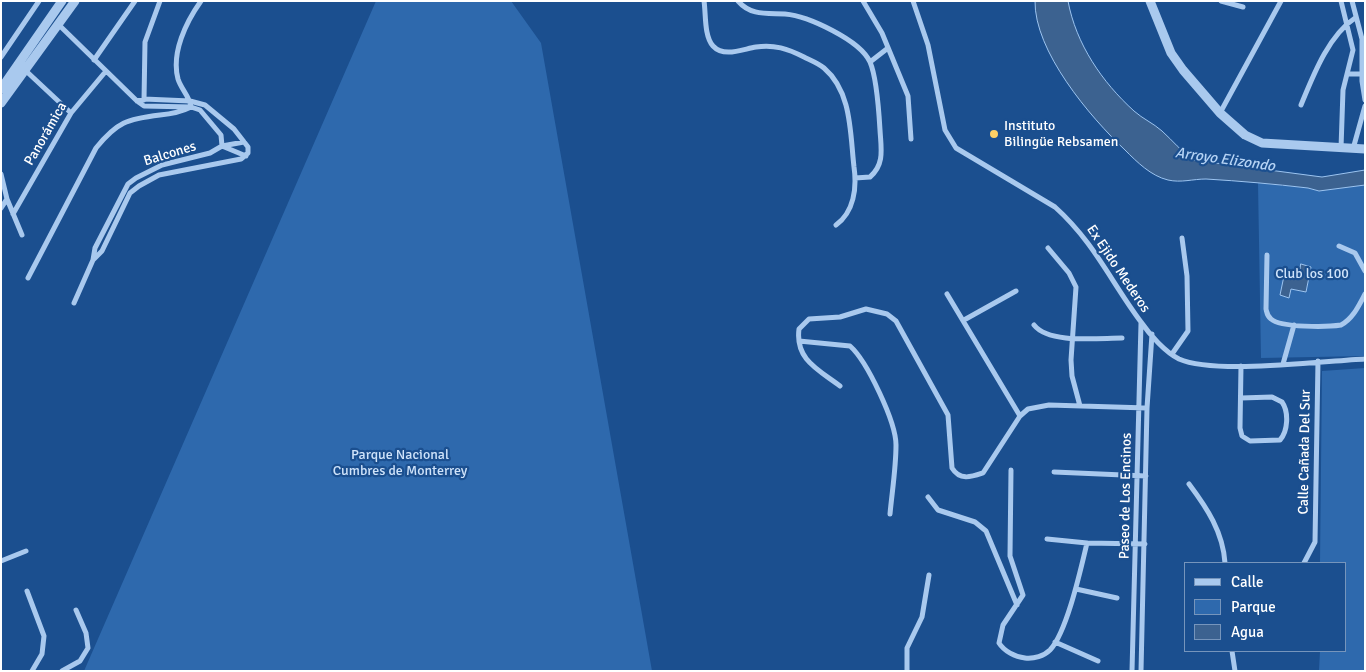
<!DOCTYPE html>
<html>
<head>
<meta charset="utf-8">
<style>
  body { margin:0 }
  #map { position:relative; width:1366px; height:672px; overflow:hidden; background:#1b4f8f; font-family:Signika,sans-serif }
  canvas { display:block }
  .frame { position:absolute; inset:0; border:2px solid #fff; pointer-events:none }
  .legend { position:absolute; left:1184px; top:562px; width:162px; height:90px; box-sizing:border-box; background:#1b4f8f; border:1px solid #7695bc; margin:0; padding:6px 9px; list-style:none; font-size:15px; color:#fff }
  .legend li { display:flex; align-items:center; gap:10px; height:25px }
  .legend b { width:25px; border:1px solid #7695bc }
</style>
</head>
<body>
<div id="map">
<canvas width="1366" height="672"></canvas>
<div class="frame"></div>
<ul class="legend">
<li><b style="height:6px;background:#a9c9ee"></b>Calle</li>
<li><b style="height:14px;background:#2e69ad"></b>Parque</li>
<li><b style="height:14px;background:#3c6290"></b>Agua</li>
</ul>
</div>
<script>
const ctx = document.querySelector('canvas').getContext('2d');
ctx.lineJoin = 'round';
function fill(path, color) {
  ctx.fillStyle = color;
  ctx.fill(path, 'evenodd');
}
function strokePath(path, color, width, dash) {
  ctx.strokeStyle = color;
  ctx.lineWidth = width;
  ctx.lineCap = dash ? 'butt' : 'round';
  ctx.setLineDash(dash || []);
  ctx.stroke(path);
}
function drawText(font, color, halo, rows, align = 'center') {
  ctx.font = font + ' Signika,sans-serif';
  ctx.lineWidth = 4.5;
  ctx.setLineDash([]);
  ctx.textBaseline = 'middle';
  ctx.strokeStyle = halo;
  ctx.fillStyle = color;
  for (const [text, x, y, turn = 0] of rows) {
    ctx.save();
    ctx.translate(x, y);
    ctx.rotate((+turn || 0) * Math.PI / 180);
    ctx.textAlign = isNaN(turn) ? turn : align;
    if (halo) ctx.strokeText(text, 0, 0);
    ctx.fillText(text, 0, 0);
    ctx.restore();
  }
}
const green = new Path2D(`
  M376,1h135l30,42 111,628h-568z
  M1258,183l50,5 11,3 46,-6v171l-104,2z
  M1365,368v303h-46l1,-20h25v-88h-25l2,-192z`);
const water = new Path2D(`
  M1035,1h33c8,43 34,81 66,110 9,8 19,12 28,20 11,10 19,20 31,29l129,17 43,-7v15l-46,6 -11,-3c-34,-4 -68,-7 -102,-9 -13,0 -25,4 -38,1 -17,-4 -31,-18 -43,-30 -35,-33 -91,-99 -90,-149z
  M1301,264l10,3 -5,25 -15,-3 -2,9 -9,-3 5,-24 14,3z`);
const minor = new Path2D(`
  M704,1c2,13 0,35 9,45 11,12 30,3 43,1 18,-3 32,2 48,10 6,3 14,6 20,11 28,24 26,65 30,99 3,21 0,45 -18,58
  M738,1c13,15 29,12 47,13 23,2 75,26 85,48 7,16 9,51 10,68 1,18 5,34 -10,47l-15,1
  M863,1l19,32 26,63 3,43
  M913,1l15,44 17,85 11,18 99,59c39,35 56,75 86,115 9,13 24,30 38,37 36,16 143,2 186,0
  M1221,1l22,6
  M1341,1l12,49 -10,40 -2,58
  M1352,1l10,38v42l3,19
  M59,25l78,76 7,5 47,1 9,3 21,25 1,11 24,10
  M1,57l38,-56
  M94,60l41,-59
  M870,62l18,-14
  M25,70l46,43
  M1348,74h14
  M144,100l1,-58 15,-41
  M1301,105c12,-29 27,-69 54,-87
  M1220,113l61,-112
  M1353,149l12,-43
  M1,174l6,25 15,36
  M1,208l6,-9
  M13,214l58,-101 35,-42
  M1339,246l16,7 10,18
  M1048,248l21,25 7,14 -5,73 1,16 8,30
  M1267,255l-1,54c1,4 1,7 5,10 10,9 57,8 70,6 12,-6 18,-20 24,-31
  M93,260l9,-9 28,-58 9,-7 20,-11 82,-16 7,-6v-6l-14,-18 -29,-24 -15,-4 -46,-2 -7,2
  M28,278l68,-130c21,-26 31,-29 64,-33 11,-1 21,-3 31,-8 -1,-10 -10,-18 -13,-28 -7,-26 8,-57 23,-78
  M947,294l73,122
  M74,303l19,-43 2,-12 33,-64 8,-6 26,-13 48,-12 12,-7 22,-4
  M964,320l52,-29
  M1034,325c15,19 64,13 88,13
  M799,341l51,5c17,15 46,76 46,99 0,23 -4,47 -6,69
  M1172,354l16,-23 -1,-55 -5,-38
  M1283,364l11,-39
  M840,386c-21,-16 -45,-26 -41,-57l10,-10 31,-2 26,-8 21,5 9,7 52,94 4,53c8,13 19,9 31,5l37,-57 8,-7 21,-4 98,3
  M1241,398l31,-1 10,5c7,10 6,29 -2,38l-30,1 -8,-5 -2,-8 1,-62
  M1011,470l-1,86 13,39 -20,30 -4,18c5,8 16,14 26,15 9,1 19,-2 25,-8 17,-18 31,-82 37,-107
  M1054,472l92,4
  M1189,484c18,24 34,48 36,79
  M928,497l10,13 37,12 11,9 31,74
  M1047,539l40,4 58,1
  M1,561l25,-10
  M1304,563l11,-21 3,-181
  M1076,589l41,9
  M27,591l17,45 -2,18 -10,17
  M1055,642l43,19
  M1232,651l3,20
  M62,671l18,-10 8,-13 -2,-15 -10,-23
  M907,671v-23l15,-31 7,-42
  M1132,671l9,-348
  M1141,671l6,-263 5,-74`);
const tertiary = new Path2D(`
  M1150,1l21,52 12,17 37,43 25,22 17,8 103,6
  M1,89l61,-88
  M1,103l74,-102`);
const markers = [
  [994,134,5,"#ffd166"]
];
const poiNames = [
  ["Instituto",1004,126],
  ["Bilingüe Rebsamen",1004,142]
];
const streetNames = [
  ["Panorámica",46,134,-60],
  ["Balcones",170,154,-17],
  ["Ex Ejido Mederos",1118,269,56],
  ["Calle Cañada Del Sur",1305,452,-89],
  ["Paseo de Los Encinos",1126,496,-89]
];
const parkNames = [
  ["Club los 100",1312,274],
  ["Parque Nacional",400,455],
  ["Cumbres de Monterrey",400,471]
];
const waterNames = [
  ["Arroyo Elizondo",1225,160,8]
];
fill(green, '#2e69ad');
fill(water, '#3c6290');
strokePath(water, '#9cc4f0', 1);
strokePath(minor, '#a9c9ee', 5);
strokePath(tertiary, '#a9c9ee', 9);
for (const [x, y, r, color] of markers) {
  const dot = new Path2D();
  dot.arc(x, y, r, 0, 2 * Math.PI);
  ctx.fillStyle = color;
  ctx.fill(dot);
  strokePath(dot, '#1b4f8f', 2);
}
drawText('14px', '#fff', '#1b4f8f', poiNames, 'left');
drawText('14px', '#fff', '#1b4f8f', streetNames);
drawText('14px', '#cfe3fa', '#1b4f8f', parkNames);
drawText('italic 15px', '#b5d3f5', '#1b4f8f', waterNames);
</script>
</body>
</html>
